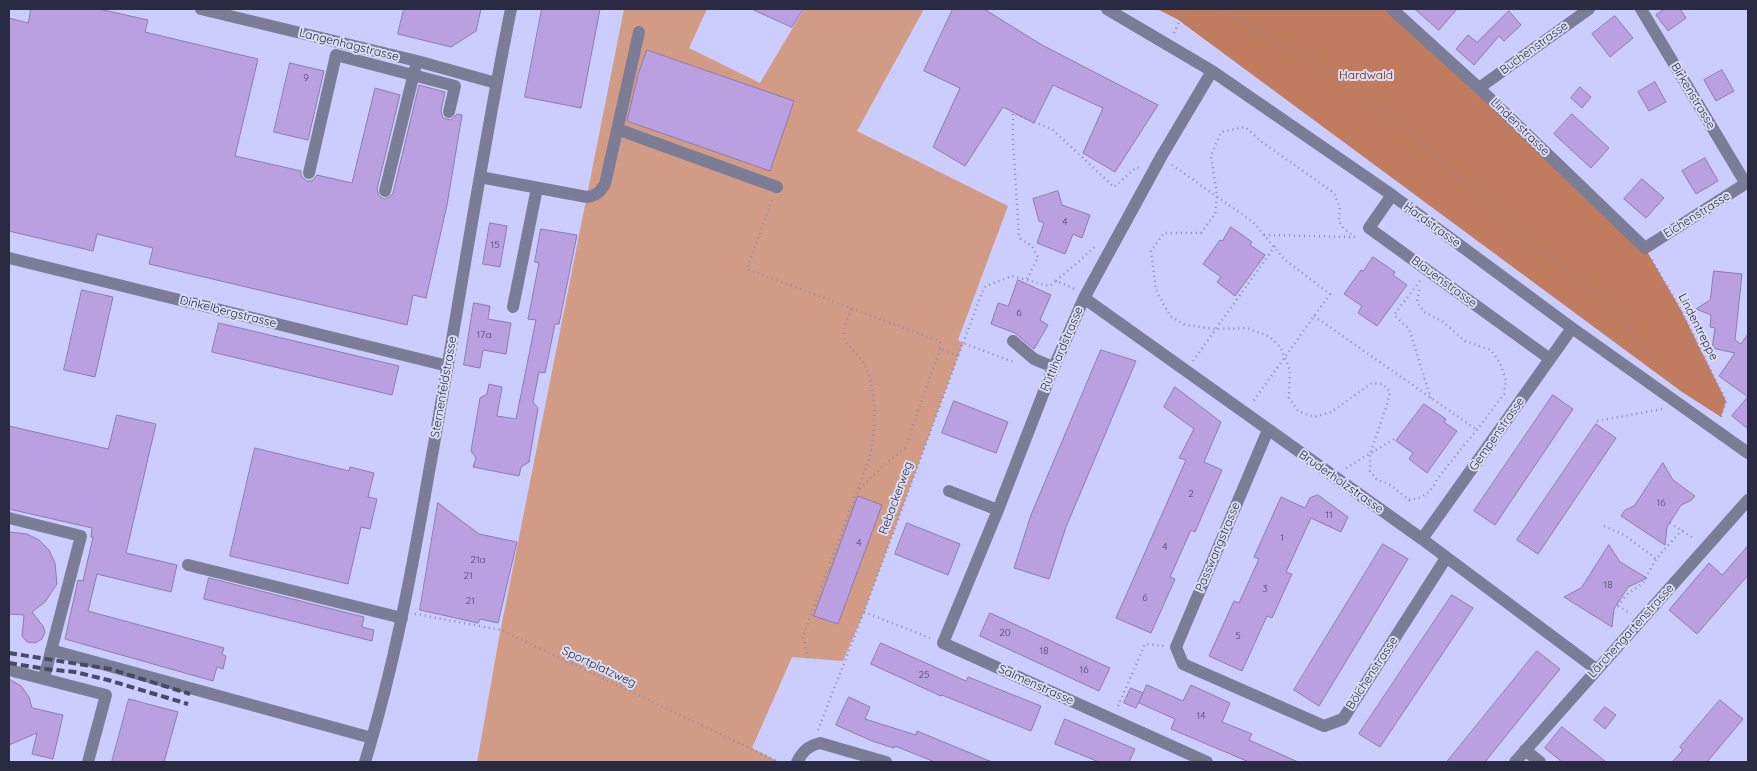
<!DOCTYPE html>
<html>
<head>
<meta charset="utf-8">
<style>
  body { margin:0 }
  #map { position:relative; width:1757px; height:771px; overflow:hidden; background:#cbcdfe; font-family:Quicksand,sans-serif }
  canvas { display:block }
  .frame { position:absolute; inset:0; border:10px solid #2a2a42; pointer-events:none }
</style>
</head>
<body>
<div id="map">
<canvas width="1757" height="771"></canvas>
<div class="frame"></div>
</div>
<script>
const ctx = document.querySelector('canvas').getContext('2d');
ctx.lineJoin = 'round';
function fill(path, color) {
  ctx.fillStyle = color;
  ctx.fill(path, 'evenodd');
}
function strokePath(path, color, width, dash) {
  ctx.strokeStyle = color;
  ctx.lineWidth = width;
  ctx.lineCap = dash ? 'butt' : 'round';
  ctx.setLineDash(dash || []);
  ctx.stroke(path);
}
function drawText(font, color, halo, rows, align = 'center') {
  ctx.font = font + ' Quicksand,sans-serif';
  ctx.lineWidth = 4;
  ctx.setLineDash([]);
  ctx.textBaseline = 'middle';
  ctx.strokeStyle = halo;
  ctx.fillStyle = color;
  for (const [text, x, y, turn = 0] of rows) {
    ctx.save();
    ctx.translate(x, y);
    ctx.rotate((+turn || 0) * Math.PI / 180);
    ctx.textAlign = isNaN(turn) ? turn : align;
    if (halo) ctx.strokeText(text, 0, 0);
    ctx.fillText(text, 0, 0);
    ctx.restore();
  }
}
const green = new Path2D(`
  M624,9h83l-18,39 71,35 44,-74h120l-67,122 151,75 -50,134 5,3 -99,269 -21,49 -51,-4 -40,91 27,14h-302l23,-129z`);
const forest = new Path2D(`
  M1157,9h235l253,239 36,62 45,91 -5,16 -39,-25 -505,-373z`);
const building = new Path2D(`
  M31,9h68l49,11 -3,12 113,27 -23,97 66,15v5l6,5h5l5,-6 35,8 23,-95 25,7 -23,94 2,7 5,3 6,-2 3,-4 26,-108 26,7 -4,19 2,7 8,2 6,-6 5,1 -15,90 -21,93 -13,-3 -6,30 -258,-61 4,-16 -56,-14 -4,17 -84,-20v-213l19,5z
  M404,9h77l-5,22 -25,16 -53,-13z
  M542,9h58l-19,99 -56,-11z
  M752,9h51l-11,18z
  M953,9h31l58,36 116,60 -43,67 -32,-19 20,-45 -50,-23 -19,38 -31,-16 -38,59 -32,-19 27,-59 -36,-17z
  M1415,9h42l-18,21z
  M1665,9h15l6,9 -18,13 -12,-16z
  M1509,11l12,14 -17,16 -5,-5 -25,29 -18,-16 12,-14 9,7z
  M1615,16l18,22 -23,19 -18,-23z
  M647,50l147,51 -24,70 -143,-50 11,-46z
  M290,63l34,8 -16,69 -34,-8z
  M1722,70l12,21 -18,10 -12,-21z
  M1655,82l11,20 -17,9 -11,-19z
  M1580,87l11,10 -9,11 -11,-10z
  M1572,114l37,34 -18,20 -37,-34z
  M1705,158l13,23 -22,13 -14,-23z
  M1642,179l22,19 -18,20 -22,-19z
  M1058,191l4,14 28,10 -8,23 -9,-4 -8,20 -28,-11 7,-20 -5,-2 -6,-22z
  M490,223l17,3 -7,41 -17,-3z
  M1231,227l21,15 -2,3 15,10 -30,41 -18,-14 4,-5 -18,-13 17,-24 2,1z
  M541,229l36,6 -18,89h-4l-10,49 -6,-1 -6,30 5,6 -9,54 -8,5 -2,9 -46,-9 3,-9 -5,-7 9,-53 7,-4 2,-10 13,3 -5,29 19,3 20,-99 -8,-1 11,-56 -4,-1z
  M1373,257l22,15 -2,3 14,10 -30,41 -19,-13 4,-7 -18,-12 17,-24 2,1z
  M1714,271l28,3 -7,66 6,4 7,-10v63l-29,-21 16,-23 -23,-5 3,-20 -5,-1 1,-12 -15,-6 14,-9z
  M1018,280l33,15 -11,25 8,5 -14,24 -19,-16 -24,-9 7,-21 10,3z
  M82,290l31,7 -18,80 -31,-7z
  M474,303l16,3 -2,13 23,4 -5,31 -23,-4 -3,18 -16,-3z
  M219,323l180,43 -7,29 -180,-43z
  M1101,350l35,11 -70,166 -17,52 -35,-11 17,-53z
  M1175,387l46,35 -17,40 18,8 -27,62 -4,-2 -21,47 5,2 -24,54 -35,-15 70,-158 -7,-2 15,-29 -30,-22z
  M1553,395l20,14 -78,116 -21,-14z
  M1748,397v32l-16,-13z
  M954,401l54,21 -12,31 -54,-20z
  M1424,404l22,15 -2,3 13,9 -30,42 -18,-14 4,-6 -17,-12z
  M117,415l39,9 -30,129 51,12 -6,27 -74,-18 -9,37 136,37 -2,6 4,2 -3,13 -6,-2 -4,14 -148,-42 13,-59 5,1 10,-44h-2l1,-9 -83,-19v-83l99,23z
  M1596,424l20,14 -78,116 -21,-14z
  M255,448l94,23 1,-4 24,6 -6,24 9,2 -7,30 -9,-2 -13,57 -118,-28z
  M1663,463l10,17 22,16 -5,5 -9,4 -14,22 -2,18 -44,-29 4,-6 9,-4z
  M1318,495l30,22 -7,15 -30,-14 -25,54 6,2 -20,44 -5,-2 -25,55 -33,-15 25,-55 5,2 20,-44 -5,-2 27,-60 24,11 5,-10z
  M858,496l24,9 -44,119 -24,-8z
  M438,503l41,31 38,8 -19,81 -18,-4 -2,4 -58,-13z
  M907,523l53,21 -12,31 -53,-21z
  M9,532l18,2 12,6 10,10 6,13 2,21 -12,18 -13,10 11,14 2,6 -3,7 -7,4 -8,-1 -5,-6 2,-21 -15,-1z
  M1383,544l25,15 -89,147 -25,-16z
  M1609,545l11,17 27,16 -19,9 -14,22 -2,18 -48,-30 17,-9z
  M1748,546v29l-51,59 -28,-24 40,-47 13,12z
  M209,578l155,39 -2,10 12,3 -2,11 -168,-42z
  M1452,595l21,13 -93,139 -21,-13z
  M990,613l120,55 -11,23 -119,-55z
  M881,643l85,38 2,-4 73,29 -10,25 -89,-36 -1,1 -70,-32z
  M1537,651l23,18 -26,32 -49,61h-38z
  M9,679l12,7 8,11 3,11 31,7 -10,44 -21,-5 5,-21 -28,12z
  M1147,685l36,16 8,-16 39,18 -8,19 30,12 -3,6 49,22h-49l-78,-33 4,-10 -36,-16z
  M1131,688l12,5 -7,15 -12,-5z
  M849,697l21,10 -5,12 51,16 1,-4 75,31h-57l-40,-16 -1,2 -22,-7 -36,-16z
  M129,699l49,13 -14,50h-52z
  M1720,700l23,19 -36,43h-35l11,-12 -3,-3z
  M1605,707l11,8 -11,14 -11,-9z
  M1065,719l70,30 -6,13h-30l-44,-18z
  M1562,727l44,35h-44l-17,-14z`);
const path = new Path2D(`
  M1220,9l140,79 153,136 99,84 61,74
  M1174,33l11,-24
  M1172,165l81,57 32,38 45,34 -78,109
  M772,200l-25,69 192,72 2,3 -1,5 18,7
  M1264,235l90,2
  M1355,237l-12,-9 -4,-7 1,-13 -6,-15 -72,-51 -17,-15 -24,5 -10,24 6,40 -2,18 -14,19h-37l-13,18 5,39 14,26 15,9 31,4 31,-1 23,9 11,11 9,22 -1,28 9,13 16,6 17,-5 41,-29 11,1 7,8 -4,16 -16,46v17l7,9 12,4 20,16c15,-2 23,-8 28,-21l42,-52 25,-33 2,-14 -6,-17 -9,-13 -26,-9 -23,-20 -18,-9 -7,-10 3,-16
  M1652,260l29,50 45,91 -5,16
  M1027,279l11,-22 -6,-11 -11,-7 -2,-3 -6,-95v-28l40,17 61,57 23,-20 4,2
  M1056,281l40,-35
  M1420,281l-26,34 15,14 22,70
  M1314,316l163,114
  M963,343l20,-53 3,-4 26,-10 37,10 7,-5 19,8
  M1193,361l82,-115
  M1597,421l65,-12
  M1346,468l48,-29
  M860,489l21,-21 24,-20 35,-99
  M1670,523l25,16
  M1604,526l22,10 30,23
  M1618,606l8,-11 17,-12 13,-24 26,-29
  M1618,606l13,8
  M864,612l66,26
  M415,614l86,16 278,132
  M808,658l-5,-22 66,-177c7,-27 9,-72 -6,-97 -5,-9 -19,-17 -19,-28 -1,-8 5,-18 8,-26
  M1118,706l27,-62 19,2
  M818,730l46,-118 99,-269 53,20`);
const minor = new Path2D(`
  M201,9l216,52 79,22
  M1107,9l105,62 180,124 180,133 176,125
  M1392,9l87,79 166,160 103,-66
  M1641,9l105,175
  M1479,88l110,-79
  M617,129l160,58
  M309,173l27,-118 119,31 -6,26
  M480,177l107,20c9,-1 13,-5 18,-13l34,-152
  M385,191l30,-122
  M1392,195l-23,33 181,131
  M9,258l439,108
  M1084,298l338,241 174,130
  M513,307l24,-119
  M1013,341l21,18 19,8
  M1268,430l-92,217 7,17 141,62 19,-7 103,-161
  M949,491l49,19
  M9,518l72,18 -37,142
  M1422,539l150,-211
  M188,565l214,53
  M51,650l321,88
  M9,670l97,25 -18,67
  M1525,750l15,12
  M365,762c29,-95 47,-192 64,-290 28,-154 51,-310 82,-463
  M797,762c6,-11 11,-16 23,-19l66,19
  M1207,762l-264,-119 55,-133 52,-134 34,-78 77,-141 51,-86
  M1515,762l233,-262`);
const rail = new Path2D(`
  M9,653l101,16 80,25
  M9,663l37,6 29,3 33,8 80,24`);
const numberNames = [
  ["9",306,78],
  ["4",1065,222],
  ["15",495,245],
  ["6",1019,313],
  ["17a",484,335],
  ["2",1191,494],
  ["16",1661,503],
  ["11",1329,515],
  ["1",1282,538],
  ["4",859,543],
  ["4",1165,547],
  ["21a",478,560],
  ["21",468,576],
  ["18",1608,585],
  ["3",1265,589],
  ["6",1145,598],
  ["21",470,601],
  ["20",1005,633],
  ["5",1238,636],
  ["18",1044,651],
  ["16",1084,670],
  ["25",924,675],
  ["14",1201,716]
];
const streetNames = [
  ["Langenhagstrasse",349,45,14],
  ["Buchenstrasse",1534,48,-36],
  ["Birkenstrasse",1693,96,59],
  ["Lindenstrasse",1520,127,44],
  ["Eichenstrasse",1697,215,-32],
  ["Hardstrasse",1432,225,36],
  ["Blauenstrasse",1444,282,36],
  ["Dinkelbergstrasse",228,312,14],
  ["Lindentreppe",1698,327,63],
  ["Rüttihardstrasse",1062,349,-67],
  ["Sternenfeldstrasse",444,387,-80],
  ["Gempenstrasse",1497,434,-55],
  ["Bruderholzstrasse",1341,482,35],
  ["Rebackerweg",896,498,-70],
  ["Passwangstrasse",1218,547,-67],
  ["Lärchengartenstrasse",1631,631,-48],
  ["Sportplatzweg",599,667,25],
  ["Bölchenstrasse",1372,673,-57],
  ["Salmenstrasse",1036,685,24]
];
const parkNames = [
  ["Hardwald",1366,75]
];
fill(green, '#d19b85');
fill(forest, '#c17c60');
fill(building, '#baa0e1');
strokePath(building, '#8f79af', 1);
strokePath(path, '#8b8cb3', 2.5, [1, 4]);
strokePath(minor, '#7b7c95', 12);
strokePath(rail, '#494966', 4, [8, 4]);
drawText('10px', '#4e486a', null, numberNames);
drawText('12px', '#2a2a42', '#dbddf5', streetNames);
drawText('12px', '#612101', '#dbddf5', parkNames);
</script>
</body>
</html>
